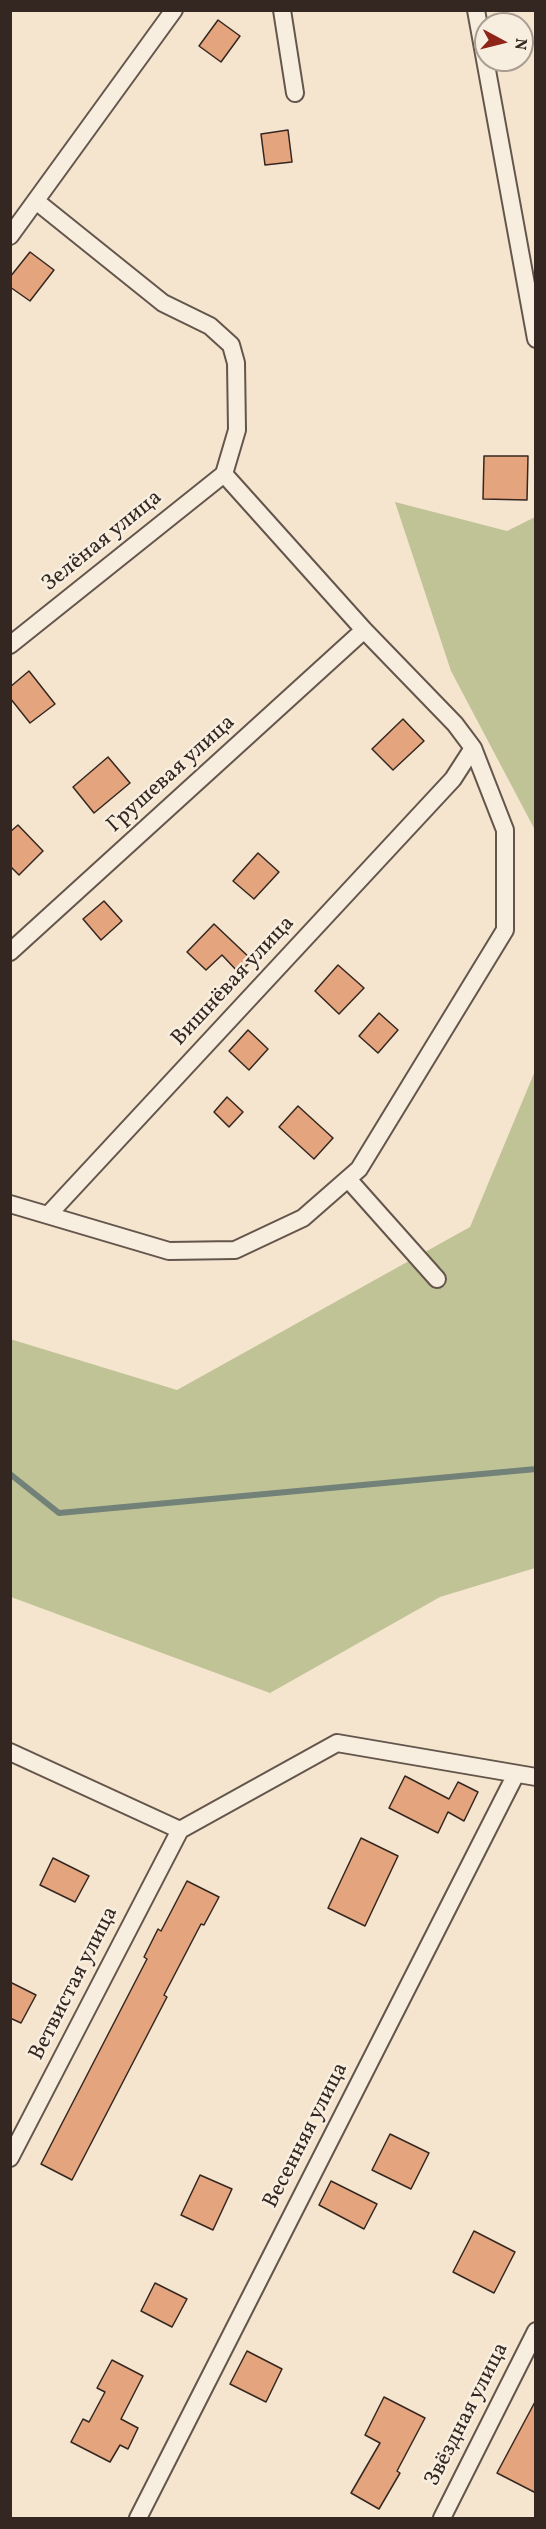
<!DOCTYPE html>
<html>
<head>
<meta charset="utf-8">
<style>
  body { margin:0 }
  #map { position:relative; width:546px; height:2529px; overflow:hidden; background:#f5e5ce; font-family:Vollkorn,serif }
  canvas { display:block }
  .frame { position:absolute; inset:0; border:12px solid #342721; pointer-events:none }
  .north { position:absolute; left:474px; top:12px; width:60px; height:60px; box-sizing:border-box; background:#f8eedf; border:2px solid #aa9e93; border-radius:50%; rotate:97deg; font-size:16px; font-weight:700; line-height:24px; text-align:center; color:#342721 }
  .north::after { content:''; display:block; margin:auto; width:21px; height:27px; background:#8f2418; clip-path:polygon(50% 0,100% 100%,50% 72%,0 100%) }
</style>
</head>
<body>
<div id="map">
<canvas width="546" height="2529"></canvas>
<div class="frame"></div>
<div class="north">N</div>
</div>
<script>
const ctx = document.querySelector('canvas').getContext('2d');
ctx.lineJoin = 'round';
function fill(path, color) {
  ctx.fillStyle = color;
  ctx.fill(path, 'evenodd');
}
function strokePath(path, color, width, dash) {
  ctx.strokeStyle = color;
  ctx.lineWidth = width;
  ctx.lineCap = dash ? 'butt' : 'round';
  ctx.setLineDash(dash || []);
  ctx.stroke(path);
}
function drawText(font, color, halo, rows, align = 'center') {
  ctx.font = font + ' Vollkorn,serif';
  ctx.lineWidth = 5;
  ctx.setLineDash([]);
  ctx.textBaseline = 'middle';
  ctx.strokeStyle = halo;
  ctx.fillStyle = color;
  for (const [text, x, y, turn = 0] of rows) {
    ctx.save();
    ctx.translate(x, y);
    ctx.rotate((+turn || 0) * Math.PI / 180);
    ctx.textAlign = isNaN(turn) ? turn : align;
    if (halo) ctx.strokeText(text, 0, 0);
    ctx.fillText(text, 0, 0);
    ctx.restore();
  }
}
const green = new Path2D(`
  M395,502l112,29 28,-14v313l-84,-159z
  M535,1071v497l-95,29 -170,96 -259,-96 -1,-258 167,51 293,-163z`);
const stream = new Path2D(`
  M10,1474l49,39 477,-44`);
const building = new Path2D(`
  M218,20l22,16 -19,26 -22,-16z
  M288,130l4,32 -27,3 -4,-31z
  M30,252l24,18 -24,31 -20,-14v-10z
  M484,456h44l-1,44 -44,-1z
  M29,671l26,33 -25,19 -20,-25v-11z
  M403,719l21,22 -31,29 -21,-21z
  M108,757l22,26 -36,30 -21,-26z
  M18,825l25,26 -24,24 -9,-9v-34z
  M258,853l21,19 -25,27 -21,-18z
  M104,901l18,20 -21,19 -18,-21z
  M214,924l38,36 -13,13 -17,-18 -16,15 -19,-18z
  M338,965l26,23 -25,26 -24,-23z
  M379,1013l19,17 -20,23 -19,-17z
  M248,1030l20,19 -19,21 -20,-19z
  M227,1097l16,15 -14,15 -15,-15z
  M298,1106l35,32 -19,21 -35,-32z
  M405,1776l44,23 9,-17 20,10 -14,29 -16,-9 -10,21 -49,-25z
  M361,1838l37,18 -33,70 -37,-18z
  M53,1858l36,18 -14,26 -35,-17z
  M187,1881l32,16 -15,28 -3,-1 -37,71 3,2 -95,183 -31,-16 106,-205 -3,-2 14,-28 3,2z
  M10,1982l26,13 -15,28 -11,-5z
  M390,2134l39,19 -18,36 -39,-19z
  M200,2175l32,14 -19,41 -32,-15z
  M331,2181l46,23 -13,25 -45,-24z
  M474,2231l41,21 -21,41 -41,-21z
  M155,2283l32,16 -15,28 -31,-16z
  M247,2351l35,18 -16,33 -36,-18z
  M112,2360l31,16 -22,43 17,9 -10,21 -8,-4 -10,17 -39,-20 12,-23 6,3 16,-30 -8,-4z
  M384,2397l41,21 -28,53 3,2 -21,36 -28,-16 29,-50 -15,-8z
  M536,2400v93l-39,-20z`);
const minor = new Path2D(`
  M282,10l13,83
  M476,10l60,329
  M36,201l127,102 47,23 21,19 5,18 1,67 -13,44 140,156 91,94 18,24 -20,31 -405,436
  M10,236l164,-226
  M10,645l214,-171
  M10,952l354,-322
  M348,1179l89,100
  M10,1204l159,47 66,-1 68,-32 56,-49 146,-239v-100l-32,-82
  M10,1752l170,78
  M180,1830l157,-87 199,34
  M10,2158l170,-328
  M138,2518l378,-744
  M442,2518l94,-187`);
const streetNames = [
  ["Зелёная улица",103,542,-39],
  ["Грушевая улица",172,775,-42],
  ["Вишнёвая улица",234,982,-47],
  ["Ветвистая улица",75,1984,-63],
  ["Весенняя улица",307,2136,-63],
  ["Звёздная улица",468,2415,-63]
];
fill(green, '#c0c396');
strokePath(stream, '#738279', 6);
fill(building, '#e4a47d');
strokePath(building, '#342721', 1.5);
strokePath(minor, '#64564c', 20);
strokePath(minor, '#f8eedf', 16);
drawText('22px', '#342721', '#f8eedf', streetNames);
</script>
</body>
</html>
